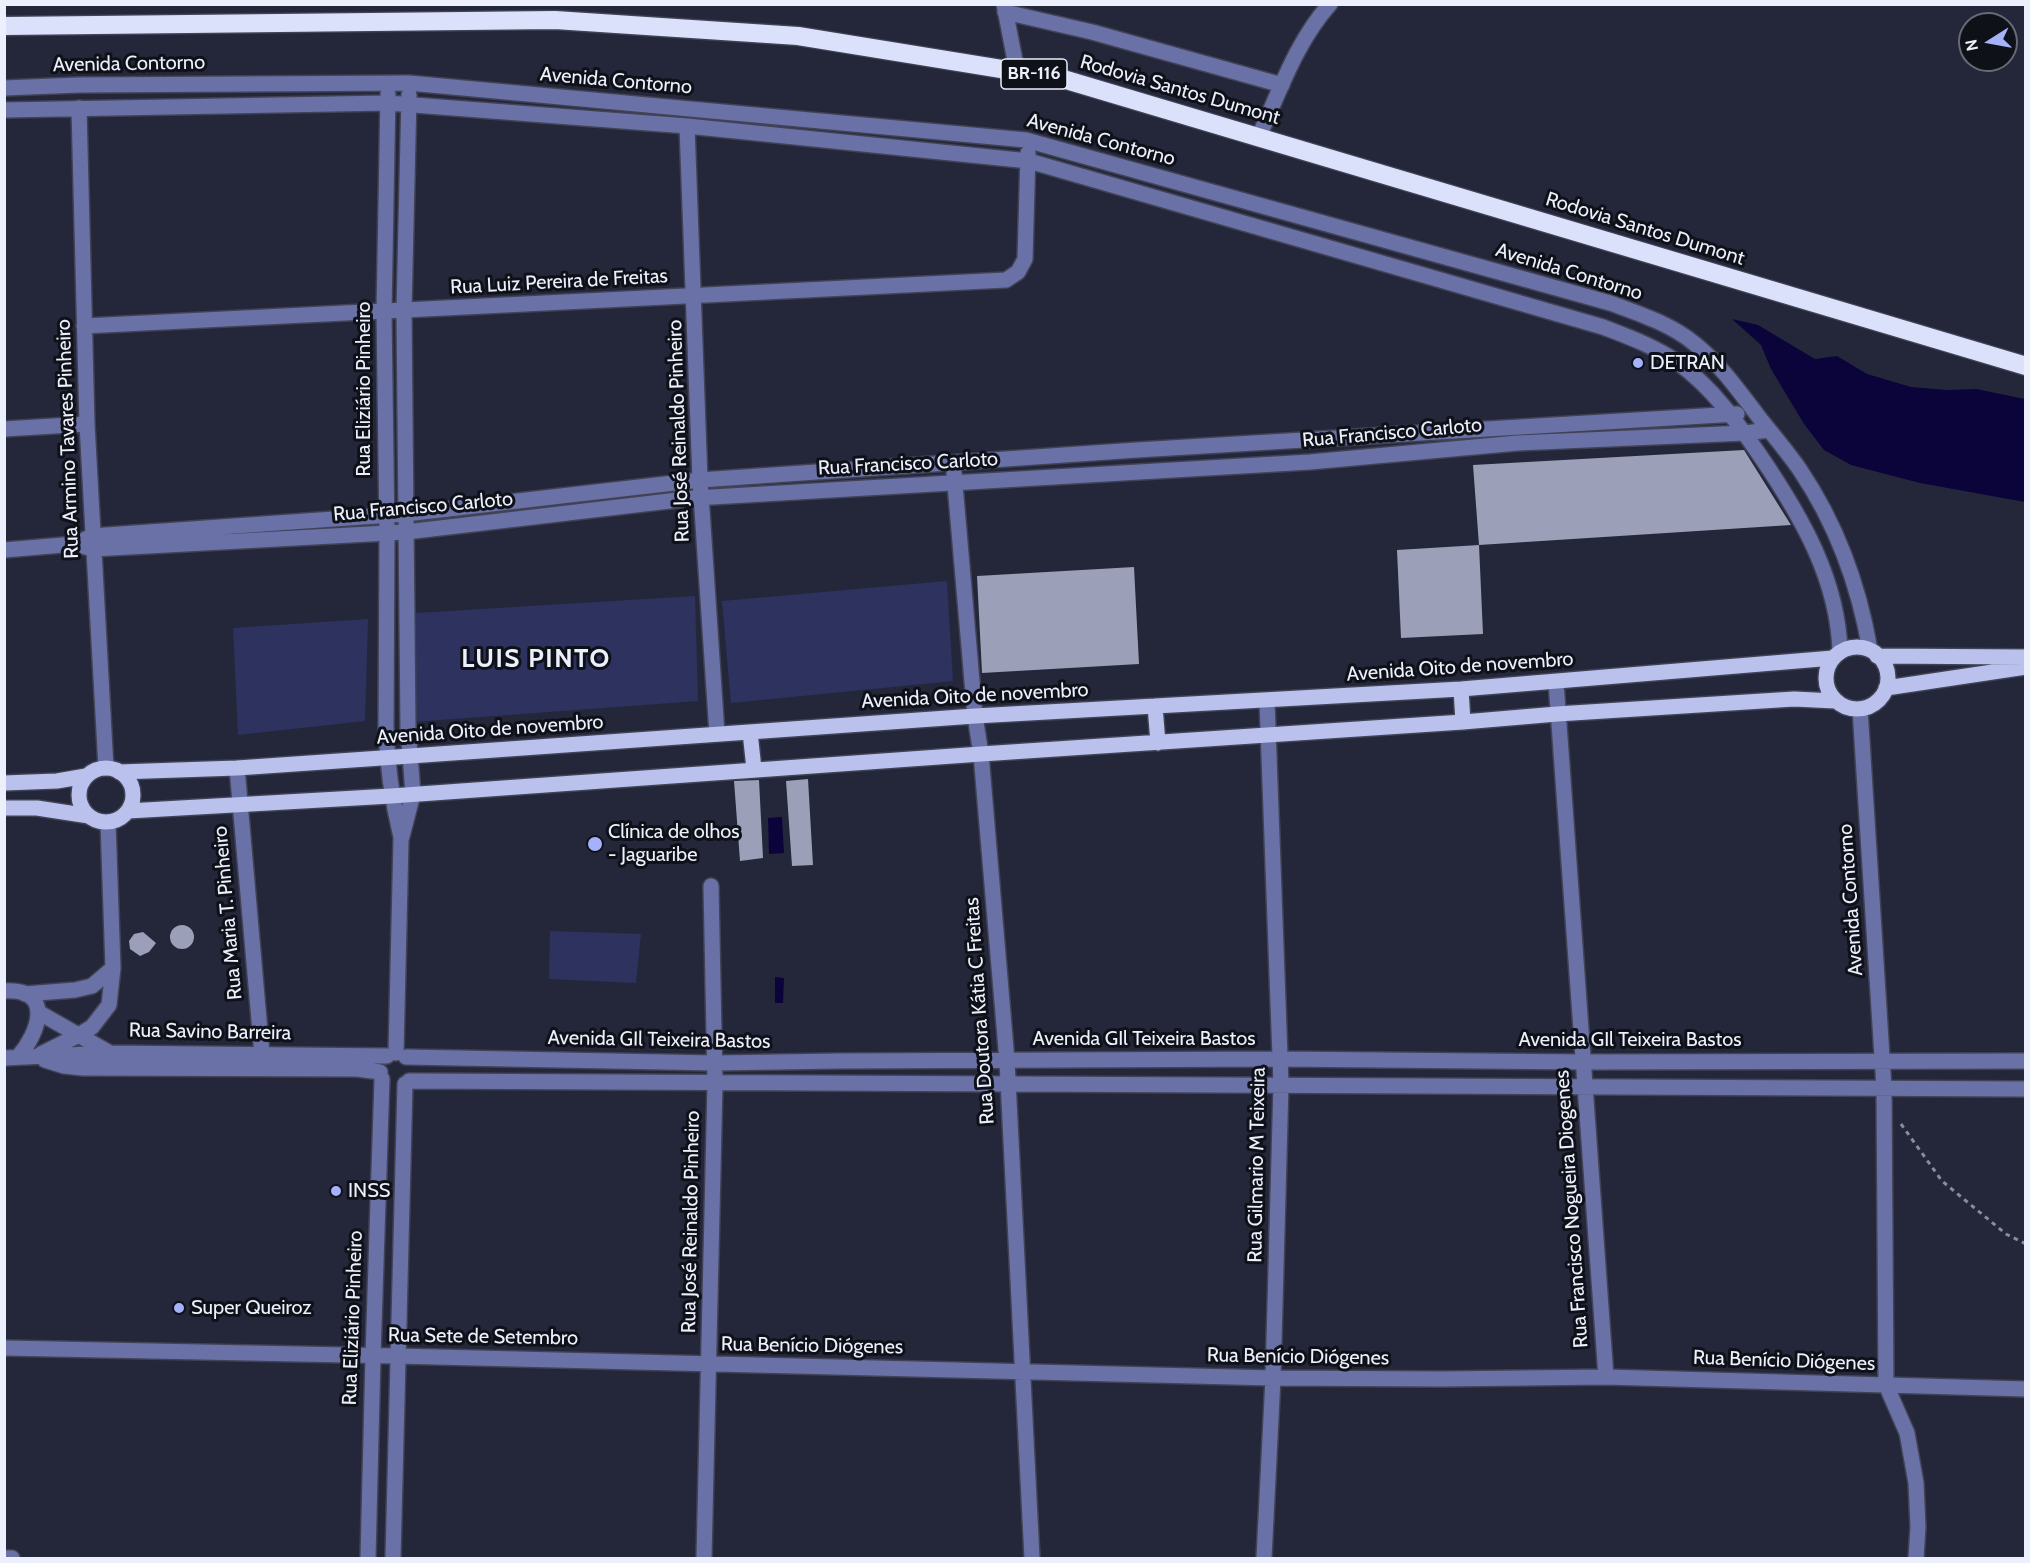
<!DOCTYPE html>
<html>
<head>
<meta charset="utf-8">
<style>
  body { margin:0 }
  #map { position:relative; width:2030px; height:1563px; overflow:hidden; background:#24273a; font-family:Cabin,sans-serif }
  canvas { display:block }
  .frame { position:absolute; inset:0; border:6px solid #eceffc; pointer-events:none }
  .north { position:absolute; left:1958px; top:12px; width:60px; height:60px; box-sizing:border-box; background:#0f1119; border:2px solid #676a74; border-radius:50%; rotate:259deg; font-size:16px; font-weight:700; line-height:24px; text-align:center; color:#eceffc }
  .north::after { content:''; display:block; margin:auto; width:21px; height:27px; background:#a6b1fc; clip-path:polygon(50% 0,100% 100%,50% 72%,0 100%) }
</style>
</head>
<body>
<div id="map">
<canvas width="2030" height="1563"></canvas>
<div class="frame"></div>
<div class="north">N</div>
</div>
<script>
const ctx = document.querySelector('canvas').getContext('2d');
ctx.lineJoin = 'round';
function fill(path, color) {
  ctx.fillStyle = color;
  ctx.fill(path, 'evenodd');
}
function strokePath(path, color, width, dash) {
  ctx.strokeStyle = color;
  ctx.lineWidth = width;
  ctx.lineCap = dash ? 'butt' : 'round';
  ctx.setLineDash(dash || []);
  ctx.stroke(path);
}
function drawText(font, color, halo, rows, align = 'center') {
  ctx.font = font + ' Cabin,sans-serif';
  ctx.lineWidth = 6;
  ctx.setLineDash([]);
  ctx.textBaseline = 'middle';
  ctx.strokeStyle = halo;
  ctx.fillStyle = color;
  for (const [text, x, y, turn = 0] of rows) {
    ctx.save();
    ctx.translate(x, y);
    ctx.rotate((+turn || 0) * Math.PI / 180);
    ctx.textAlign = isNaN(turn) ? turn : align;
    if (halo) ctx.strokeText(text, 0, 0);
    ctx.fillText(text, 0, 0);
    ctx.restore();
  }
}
const green = new Path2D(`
  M947,581l6,100 -222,22 -9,-102z
  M695,596l3,105 -285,21 3,-109z
  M368,619l-3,102 -127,14 -5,-107z
  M550,931l91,3 -5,49 -87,-4z`);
const water = new Path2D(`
  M1732,319l26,6 57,34 22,-3 30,18 44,13 36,3 29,-1 49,10v103l-105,-19 -69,-18 -27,-15 -20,-26 -33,-55 -10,-24z
  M782,817l2,36 -15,1 -1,-36z
  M775,977l9,1 -1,25h-8z`);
const building = new Path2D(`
  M1744,450l47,75 -312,20 -6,-80z
  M1479,545l4,89 -82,4 -4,-88z
  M1134,567l5,97 -157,9 -5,-97z
  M808,779l5,86 -21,1 -6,-85z
  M759,780l4,78 -23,3 -6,-80z
  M170 937a12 12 0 1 1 24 0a12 12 0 1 1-24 0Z
  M143,932l13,11 -7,9 -9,4 -10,-7 -1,-8 5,-7z`);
const path = new Path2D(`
  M1901,1124l41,57 64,53 20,10`);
const minor = new Path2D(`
  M1004,4l13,67
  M1005,12l87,20 190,53
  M4,88l75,-3 330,-2 617,57 584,163c30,11 61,21 85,41 25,20 44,47 63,72 14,18 29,35 42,54 37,55 59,116 70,180
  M388,94l-4,218 3,221 -1,195c1,38 6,72 15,109
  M79,108l8,316 19,344
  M4,110l384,-7 299,23 342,35 574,166c26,10 51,19 74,35 35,25 60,60 84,95 40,59 77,122 79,195
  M687,126l13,354 17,254
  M1259,136c21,-45 37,-94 71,-132
  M84,326l922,-46 12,-8 7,-13 3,-106
  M4,429l83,-5
  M954,473l21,243 6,38 26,307 25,497
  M75,544l17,-8 313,-22 295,-34 437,-30 600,-36
  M4,550l71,-6 18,5 313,-17 289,-34 615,-36 208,-19 227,-10 24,-3
  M1556,682l50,695
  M1860,709l24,379 2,297 21,48 9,50 2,44 -2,31
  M237,768l25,286
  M4,991c51,-3 35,42 14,66
  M25,994l50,-4 17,-4 21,-18
  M38,1012l72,41
  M396,1053l5,-213 12,-46 -5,-66 -4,-417 5,-216
  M41,1054l38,-19 13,-8 17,-22 4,-37 -5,-146
  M406,1057l309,6 124,-2 441,-2 302,3 444,-1
  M4,1058l106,-5 277,3
  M45,1060l19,6 19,2 274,1 23,3
  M409,1081l1617,8
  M4,1348l393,8 876,22 168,1 165,-2 420,12
  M4,1558h8
  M368,1558l5,-202 9,-277
  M393,1558l12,-474
  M704,1558l11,-475 -4,-197
  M1264,1558l9,-180 8,-294 -14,-383`);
const major = new Path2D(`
  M1826 678a31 31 0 1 1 62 0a31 31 0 1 1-62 0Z
  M1877,656l149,1
  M1886,688l140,-21
  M1461,689l2,33
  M1155,706l3,37
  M750,732l4,37
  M79 795a27 27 0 1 1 54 0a27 27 0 1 1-54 0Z
  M119,772l118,-4 159,-11 579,-41 486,-27 372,-31
  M4,783l53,-2 29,-5
  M4,808h33l52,8
  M128,811l263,-15 590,-42 482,-32 94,-8 237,-15 41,2`);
const highway = new Path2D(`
  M4,26l551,-6 243,16 265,43 963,287`);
const markers = [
  [1638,363,6,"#a6b1fc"],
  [595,844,8,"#a6b1fc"],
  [336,1191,6,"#a6b1fc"],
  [179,1308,6,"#a6b1fc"]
];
const shields = [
  [1034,74,66]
];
const shieldNames = [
  ["BR-116",1034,74]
];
const streetNames = [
  ["Avenida Contorno",129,64,-1],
  ["Avenida Contorno",616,81,5],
  ["Rodovia Santos Dumont",1180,90,16],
  ["Avenida Contorno",1101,140,15],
  ["Rodovia Santos Dumont",1645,229,17],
  ["Avenida Contorno",1569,272,17],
  ["Rua Luiz Pereira de Freitas",559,282,-3],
  ["Rua Eliziário Pinheiro",364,389,-90],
  ["Rua José Reinaldo Pinheiro",679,431,-92],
  ["Rua Francisco Carloto",1392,433,-5],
  ["Rua Armino Tavares Pinheiro",68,439,-92],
  ["Rua Francisco Carloto",908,464,-3],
  ["Rua Francisco Carloto",423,507,-5],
  ["Avenida Oito de novembro",1460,667,-4],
  ["Avenida Oito de novembro",975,696,-3],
  ["Avenida Oito de novembro",490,730,-4],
  ["Avenida Contorno",1851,900,-94],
  ["Rua Maria T. Pinheiro",228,913,-95],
  ["Rua Doutora Kátia C Freitas",980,1011,-94],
  ["Rua Savino Barreira",210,1032,1],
  ["Avenida GIl Teixeira Bastos",1144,1039],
  ["Avenida GIl Teixeira Bastos",659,1040,1],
  ["Avenida GIl Teixeira Bastos",1630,1040],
  ["Rua Gilmario M Teixeira",1257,1165,-89],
  ["Rua Francisco Nogueira Diogenes",1572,1209,-94],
  ["Rua José Reinaldo Pinheiro",691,1222,-89],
  ["Rua Eliziário Pinheiro",353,1318,-88],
  ["Rua Sete de Setembro",483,1337,1],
  ["Rua Benício Diógenes",812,1346,1],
  ["Rua Benício Diógenes",1298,1357,1],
  ["Rua Benício Diógenes",1784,1361,2]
];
const poiNames = [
  ["DETRAN",1650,363],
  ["Clínica de olhos",608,832],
  ["- Jaguaribe",608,855],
  ["INSS",348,1191],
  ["Super Queiroz",191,1308]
];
const districtNames = [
  ["LUIS PINTO",536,659]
];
fill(green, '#2e325f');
fill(water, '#0b043a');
fill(building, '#9b9fb8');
strokePath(minor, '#404355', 18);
strokePath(major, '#404355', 18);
strokePath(highway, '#404355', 21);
strokePath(path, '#898c9b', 3, [4.5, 4.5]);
strokePath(minor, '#6a71a6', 15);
strokePath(major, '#b9c1ec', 15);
strokePath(highway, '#dce1fb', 18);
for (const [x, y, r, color] of markers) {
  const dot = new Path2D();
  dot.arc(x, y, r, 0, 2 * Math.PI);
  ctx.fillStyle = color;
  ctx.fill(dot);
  strokePath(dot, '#0f1119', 2);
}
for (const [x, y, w] of shields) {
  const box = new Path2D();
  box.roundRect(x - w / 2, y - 15, w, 30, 4.5);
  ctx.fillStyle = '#0f1119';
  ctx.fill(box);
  strokePath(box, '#eceffc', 1.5);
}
drawText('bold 18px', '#eceffc', null, shieldNames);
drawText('20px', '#eceffc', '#0f1119', streetNames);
drawText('20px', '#eceffc', '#0f1119', poiNames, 'left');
ctx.letterSpacing = '1.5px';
drawText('bold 26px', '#eceffc', '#0f1119', districtNames);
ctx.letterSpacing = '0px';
</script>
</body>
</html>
